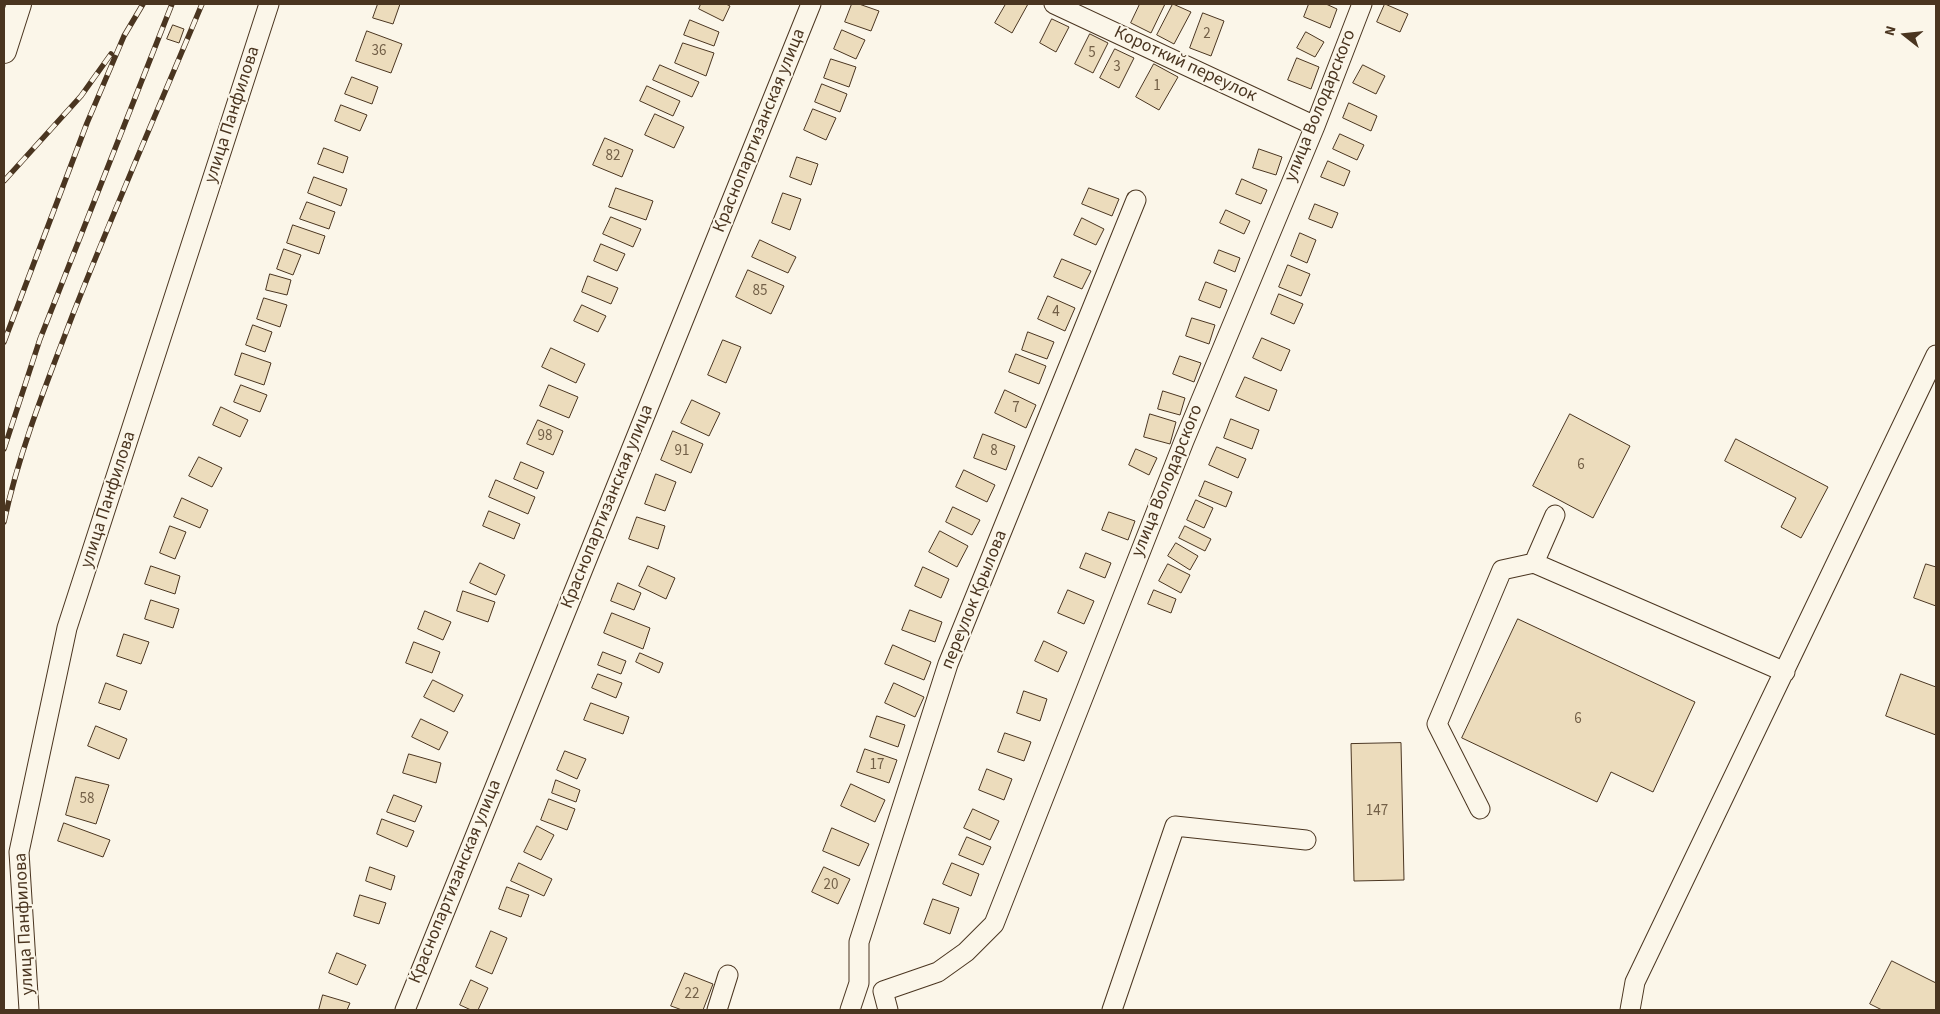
<!DOCTYPE html>
<html>
<head>
<meta charset="utf-8">
<style>
  body { margin:0 }
  #map { position:relative; width:1940px; height:1014px; overflow:hidden; background:#fbf6e9; font-family:"Source Sans 3",sans-serif }
  canvas { display:block }
  .frame { position:absolute; inset:0; border:5px solid #4a3520; pointer-events:none }
  .north { position:absolute; left:1880px; top:10px; width:50px; height:50px; -webkit-text-stroke:4px #fbf6e9; paint-order:stroke; rotate:286deg; font-size:14px; font-weight:700; line-height:20px; text-align:center; color:#4a3520 }
  .north::after { content:''; display:block; margin:auto; width:18px; height:22px; background:#4a3520; clip-path:polygon(50% 0,100% 100%,50% 72%,0 100%) }
</style>
</head>
<body>
<div id="map">
<canvas width="1940" height="1014"></canvas>
<div class="frame"></div>
<div class="north">N</div>
</div>
<script>
const ctx = document.querySelector('canvas').getContext('2d');
ctx.lineJoin = 'round';
function fill(path, color) {
  ctx.fillStyle = color;
  ctx.fill(path, 'evenodd');
}
function strokePath(path, color, width, dash) {
  ctx.strokeStyle = color;
  ctx.lineWidth = width;
  ctx.lineCap = dash ? 'butt' : 'round';
  ctx.setLineDash(dash || []);
  ctx.stroke(path);
}
function drawText(font, color, halo, rows, align = 'center') {
  ctx.font = font + ' "Source Sans 3",sans-serif';
  ctx.lineWidth = 4;
  ctx.setLineDash([]);
  ctx.textBaseline = 'middle';
  ctx.strokeStyle = halo;
  ctx.fillStyle = color;
  for (const [text, x, y, turn = 0] of rows) {
    ctx.save();
    ctx.translate(x, y);
    ctx.rotate((+turn || 0) * Math.PI / 180);
    ctx.textAlign = isNaN(turn) ? turn : align;
    if (halo) ctx.strokeText(text, 0, 0);
    ctx.fillText(text, 0, 0);
    ctx.restore();
  }
}
const building = new Path2D(`
  M378,4h22l-7,20 -20,-6z
  M701,4h25l4,2 -7,15 -24,-12z
  M852,4h7l20,7 -8,20 -26,-9z
  M1006,4h22l-16,29 -17,-10z
  M1140,4h25l-14,29 -20,-10z
  M1173,4l18,8 -17,32 -17,-9z
  M1309,4h17l11,5 -7,19 -26,-11z
  M1385,4l23,10 -8,18 -23,-10z
  M1203,13l21,8 -13,35 -21,-8z
  M1052,19l17,8 -13,25 -16,-9z
  M690,20l29,12 -5,14 -30,-11z
  M173,25l11,4 -5,14 -12,-4z
  M842,30l23,10 -9,19 -22,-10z
  M367,31l35,13 -11,29 -35,-12z
  M1306,32l18,10 -9,15 -18,-9z
  M1090,34l18,9 -15,30 -18,-9z
  M683,43l31,10 -8,23 -31,-13z
  M1115,49l19,9 -15,30 -19,-10z
  M1297,58l22,9 -8,22 -23,-9z
  M831,59l25,8 -7,20 -25,-9z
  M1154,64l24,13 -19,33 -23,-13z
  M660,65l39,17 -7,15 -39,-17z
  M1363,65l22,11 -9,18 -23,-11z
  M352,77l26,10 -6,17 -27,-10z
  M822,84l25,10 -7,18 -25,-10z
  M647,86l33,15 -7,15 -33,-15z
  M1349,103l28,13 -6,15 -28,-13z
  M341,105l26,10 -7,16 -25,-10z
  M813,109l23,9 -10,22 -22,-10z
  M655,114l29,13 -10,21 -29,-13z
  M1340,134l24,11 -7,15 -24,-11z
  M605,138l28,12 -11,27 -29,-12z
  M324,148l24,9 -5,16 -25,-9z
  M1259,149l23,8 -6,18 -23,-7z
  M797,157l21,7 -7,21 -21,-8z
  M1328,161l22,10 -6,15 -23,-9z
  M314,177l33,12 -6,17 -33,-13z
  M1242,179l25,11 -6,14 -25,-10z
  M616,188l37,13 -7,19 -37,-13z
  M1089,188l30,11 -7,17 -30,-12z
  M783,193l18,6 -11,31 -18,-7z
  M307,202l28,10 -6,17 -29,-10z
  M1315,204l23,9 -6,15 -23,-9z
  M1226,210l24,11 -6,13 -24,-11z
  M611,217l30,12 -8,18 -30,-13z
  M1082,218l22,11 -8,16 -22,-10z
  M293,225l32,11 -6,18 -32,-11z
  M1300,233l16,7 -9,23 -16,-7z
  M760,240l36,17 -8,16 -36,-16z
  M601,244l24,10 -8,17 -23,-10z
  M284,249l17,6 -8,20 -16,-6z
  M1219,250l21,8 -5,14 -21,-9z
  M1062,259l29,12 -9,18 -28,-12z
  M1288,265l22,9 -9,22 -22,-9z
  M748,270l36,16 -13,28 -35,-17z
  M270,274l21,6 -4,15 -21,-5z
  M588,276l30,12 -7,16 -29,-12z
  M1206,282l21,8 -7,18 -21,-8z
  M1279,294l24,10 -9,20 -23,-10z
  M1048,296l27,12 -10,23 -27,-12z
  M264,298l23,7 -7,22 -23,-8z
  M582,305l24,11 -8,16 -24,-11z
  M1192,318l23,7 -6,19 -23,-8z
  M253,325l19,7 -7,20 -19,-7z
  M1028,332l26,10 -7,17 -25,-9z
  M1262,338l28,12 -9,21 -28,-13z
  M723,340l18,7 -15,36 -18,-8z
  M551,348l34,16 -9,19 -34,-16z
  M242,353l29,10 -7,22 -29,-10z
  M1016,354l30,12 -7,18 -30,-12z
  M1180,356l21,7 -7,19 -21,-8z
  M1245,377l32,13 -8,21 -33,-14z
  M241,385l26,10 -7,17 -26,-10z
  M549,385l29,12 -9,21 -29,-12z
  M1005,390l31,15 -10,23 -31,-15z
  M1163,391l22,7 -5,17 -22,-6z
  M692,400l28,13 -11,23 -28,-13z
  M221,407l27,13 -8,17 -27,-12z
  M1150,414l26,8 -6,22 -26,-7z
  M1570,414l60,32 -37,72 -60,-32z
  M1231,419l28,11 -7,19 -28,-11z
  M538,420l25,11 -10,24 -26,-11z
  M673,431l30,13 -12,29 -30,-13z
  M983,434l32,12 -9,24 -32,-12z
  M1736,439l92,48 -27,51 -20,-11 15,-29 -71,-37z
  M1217,447l29,12 -8,19 -29,-13z
  M1136,449l21,9 -8,17 -20,-10z
  M199,457l23,11 -10,19 -23,-11z
  M521,462l23,10 -7,17 -23,-10z
  M964,470l31,15 -8,17 -31,-15z
  M656,474l20,8 -11,29 -20,-7z
  M496,480l39,17 -7,17 -39,-17z
  M1205,481l27,11 -6,15 -27,-11z
  M182,498l26,12 -8,18 -26,-11z
  M1196,500l17,8 -9,20 -17,-8z
  M953,507l27,13 -8,15 -26,-13z
  M489,511l31,13 -6,15 -31,-13z
  M1109,512l26,9 -7,19 -26,-10z
  M637,517l28,9 -7,23 -29,-10z
  M170,526l16,6 -11,27 -15,-6z
  M1185,526l26,13 -6,12 -26,-13z
  M940,531l28,15 -11,21 -28,-15z
  M1176,543l22,13 -8,14 -22,-14z
  M1086,553l25,10 -6,15 -25,-10z
  M480,563l25,12 -9,20 -26,-12z
  M1168,564l22,11 -9,18 -22,-12z
  M1926,564l10,3v39l-22,-8z
  M151,566l29,10 -5,18 -30,-10z
  M648,566l27,12 -9,21 -27,-13z
  M923,567l26,12 -8,19 -26,-12z
  M618,583l23,10 -7,17 -23,-9z
  M1068,590l26,11 -10,23 -26,-11z
  M1154,590l22,9 -5,14 -23,-9z
  M463,591l32,11 -7,20 -31,-11z
  M151,600l28,9 -6,19 -28,-9z
  M910,610l32,12 -7,20 -33,-12z
  M425,611l26,11 -8,18 -25,-11z
  M612,613l38,15 -7,21 -39,-16z
  M1518,619l177,83 -42,90 -42,-20 -14,30 -135,-64z
  M124,634l25,8 -8,22 -24,-8z
  M1044,641l23,11 -9,20 -23,-11z
  M414,642l26,10 -8,21 -26,-10z
  M893,645l38,17 -7,18 -39,-16z
  M603,652l23,9 -5,13 -23,-9z
  M640,653l23,10 -4,10 -23,-11z
  M598,674l24,9 -6,15 -24,-10z
  M1901,674l35,13v48l-50,-19z
  M433,680l30,15 -9,17 -30,-15z
  M106,683l21,8 -7,19 -21,-7z
  M894,683l30,14 -9,20 -30,-14z
  M1024,691l23,8 -7,22 -23,-8z
  M591,703l38,14 -6,17 -39,-14z
  M877,716l28,9 -7,22 -28,-10z
  M421,719l27,13 -9,18 -27,-13z
  M96,726l31,13 -8,20 -31,-13z
  M1005,733l26,9 -7,19 -26,-9z
  M1401,743l3,137 -50,1 -3,-137z
  M865,749l32,11 -8,23 -32,-11z
  M565,751l21,8 -9,20 -20,-9z
  M409,754l32,9 -5,20 -33,-10z
  M987,769l25,10 -8,21 -25,-10z
  M76,777l33,8 -13,39 -30,-9z
  M556,780l24,10 -4,12 -24,-9z
  M851,784l34,16 -10,22 -34,-16z
  M394,795l28,11 -7,16 -28,-10z
  M549,799l26,10 -8,21 -26,-10z
  M973,809l26,12 -9,19 -26,-12z
  M382,819l32,12 -7,16 -30,-13z
  M64,823l46,17 -7,17 -45,-16z
  M537,826l17,9 -13,25 -17,-8z
  M832,828l37,16 -10,22 -36,-15z
  M967,837l24,10 -8,18 -24,-10z
  M519,863l33,16 -8,17 -33,-15z
  M952,863l27,11 -8,22 -28,-12z
  M370,867l25,9 -4,14 -25,-9z
  M824,867l26,12 -12,25 -26,-12z
  M507,887l22,8 -8,22 -22,-8z
  M360,895l26,8 -7,21 -25,-8z
  M933,899l26,9 -9,26 -26,-10z
  M491,931l16,7 -15,36 -16,-7z
  M337,953l29,12 -9,20 -28,-12z
  M1892,961l44,22v27h-54l-12,-6z
  M685,973l28,11 -10,26h-21l-11,-4z
  M471,980l17,8 -10,22h-7l-11,-5z
  M323,995l27,8 -3,7h-28z`);
const minor = new Path2D(`
  M1054,4l261,122
  M1555,515l-21,48 251,109
  M1480,809l-43,-85 65,-154 32,-7
  M29,1010l-10,-158 48,-224 202,-624
  M405,1010l406,-1006
  M717,1010l11,-35
  M850,1010l9,-27v-41l89,-278 188,-464
  M888,1010l-5,-19 55,-19 28,-20 28,-28 190,-483 131,-315 47,-122
  M1112,1010l63,-184 131,14
  M1630,1010l5,-28 301,-627`);
const major = new Path2D(`
  M4,51l15,-47`);
const rail = new Path2D(`
  M4,181l77,-85 30,-42
  M4,342l83,-219 37,-87 19,-32
  M4,449l36,-110 132,-335
  M4,522c15,-71 43,-140 69,-208 41,-104 86,-207 129,-310`);
const numberNames = [
  ["2",1207,35],
  ["36",379,52],
  ["5",1092,54],
  ["3",1117,68],
  ["1",1157,87],
  ["82",613,157],
  ["85",760,292],
  ["4",1056,313],
  ["7",1016,409],
  ["98",545,437],
  ["91",682,452],
  ["8",994,452],
  ["6",1581,466],
  ["6",1578,720],
  ["17",877,766],
  ["58",87,800],
  ["147",1377,812],
  ["20",831,886],
  ["22",692,995]
];
const streetNames = [
  ["Короткий переулок",1185,65,25],
  ["улица Володарского",1321,106,-68],
  ["улица Панфилова",233,115,-72],
  ["Краснопартизанская улица",760,131,-68],
  ["улица Володарского",1168,481,-68],
  ["улица Панфилова",109,500,-72],
  ["Краснопартизанская улица",608,507,-68],
  ["переулок Крылова",975,600,-68],
  ["Краснопартизанская улица",456,882,-68],
  ["улица Панфилова",25,924,-93]
];
fill(building, '#ecdcbc');
strokePath(building, '#4a3520', 1);
strokePath(minor, '#4a3520', 21);
strokePath(major, '#4a3520', 26);
strokePath(minor, '#fbf6e9', 19);
strokePath(major, '#fbf6e9', 24);
strokePath(rail, '#4a3520', 5.5);
strokePath(rail, '#fbf6e9', 4, [11]);
drawText('15px', '#725f47', null, numberNames);
drawText('18px', '#4a3520', '#fbf6e9', streetNames);
</script>
</body>
</html>
